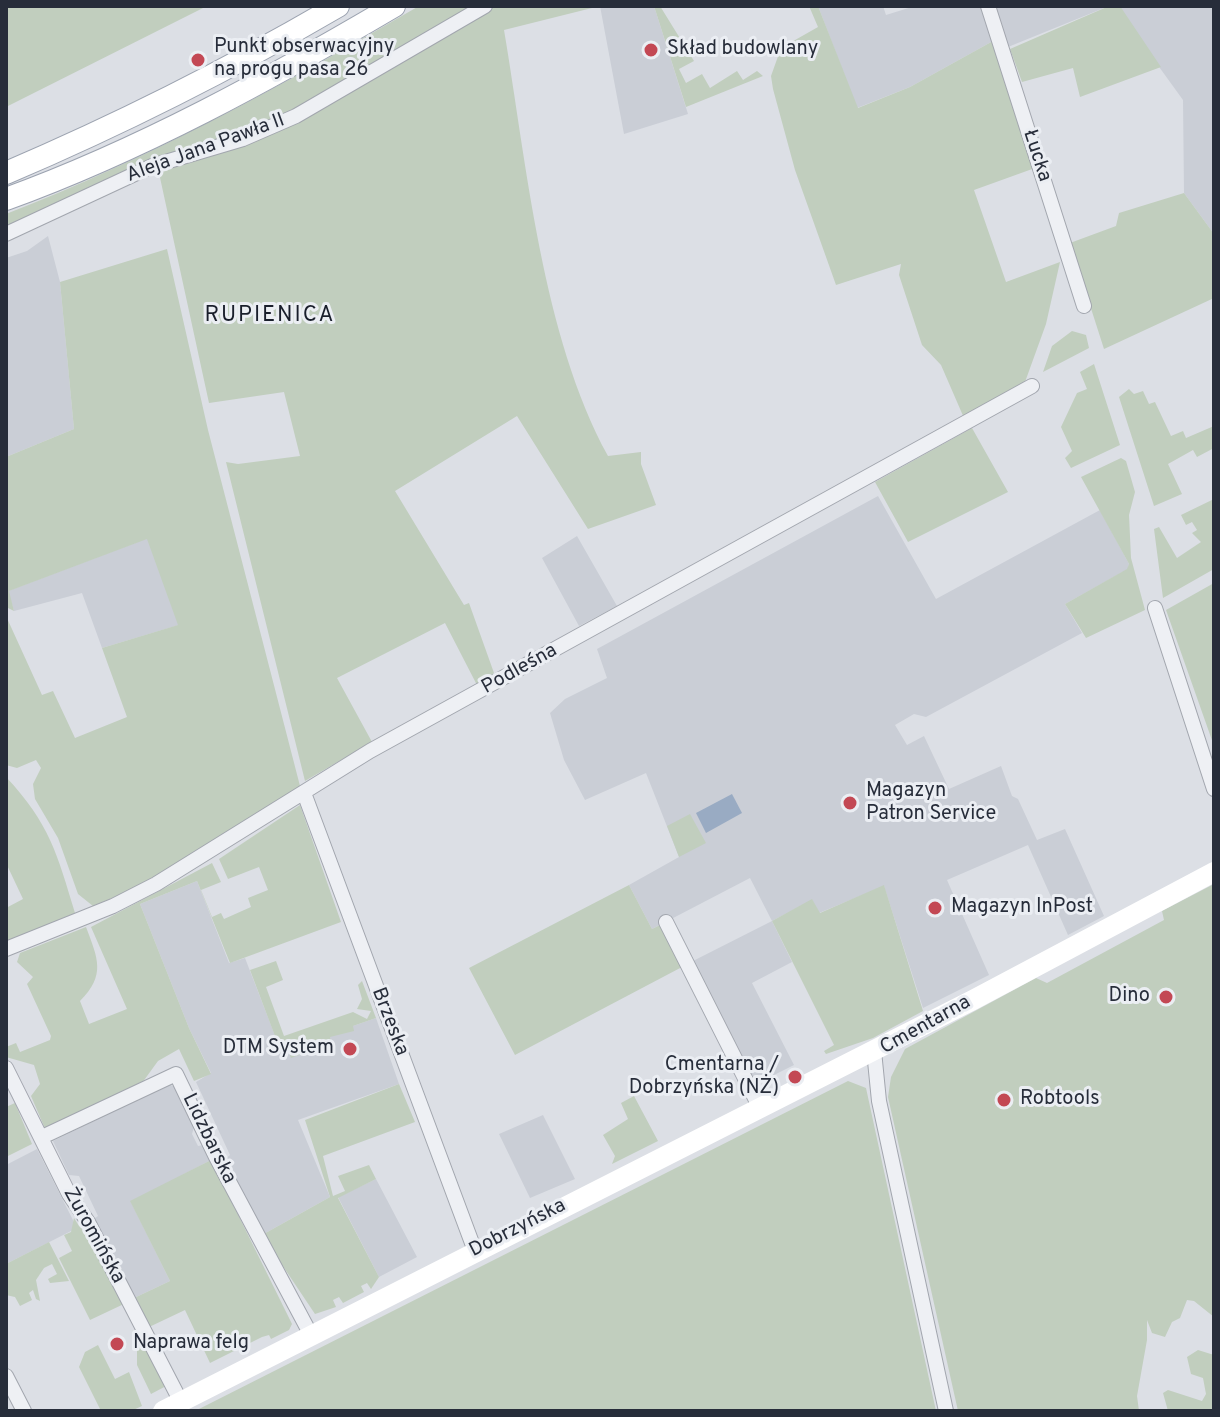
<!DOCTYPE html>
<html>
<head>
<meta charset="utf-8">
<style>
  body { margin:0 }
  #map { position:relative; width:1220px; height:1417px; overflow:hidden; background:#dcdfe5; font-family:Overpass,sans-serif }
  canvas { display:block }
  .frame { position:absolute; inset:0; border:8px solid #272d3a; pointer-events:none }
</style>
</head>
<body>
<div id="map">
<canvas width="1220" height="1417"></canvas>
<div class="frame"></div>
</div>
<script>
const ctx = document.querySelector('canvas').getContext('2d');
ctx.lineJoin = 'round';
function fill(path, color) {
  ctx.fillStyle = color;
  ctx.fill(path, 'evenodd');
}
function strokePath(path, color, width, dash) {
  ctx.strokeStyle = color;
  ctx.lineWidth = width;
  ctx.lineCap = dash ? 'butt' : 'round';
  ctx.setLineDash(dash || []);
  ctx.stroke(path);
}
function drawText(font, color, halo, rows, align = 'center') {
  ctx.font = font + ' Overpass,sans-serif';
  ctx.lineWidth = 6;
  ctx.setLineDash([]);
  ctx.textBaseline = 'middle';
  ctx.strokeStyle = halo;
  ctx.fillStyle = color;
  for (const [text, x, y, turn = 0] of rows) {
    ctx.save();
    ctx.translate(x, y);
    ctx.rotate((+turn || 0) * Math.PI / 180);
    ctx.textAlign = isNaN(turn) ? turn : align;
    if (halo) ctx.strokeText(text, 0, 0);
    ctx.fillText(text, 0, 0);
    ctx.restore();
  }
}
const built = new Path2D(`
  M600,6h54l34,108 -64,20z
  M818,6h65l3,9 29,-9h67l11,35 -83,46 -53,21z
  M995,6h114l-101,41z
  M1115,6h99v228l-30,-41 -1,-93z
  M48,236l12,46 14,147 -68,28v-199l21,-7z
  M878,496l58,103 164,-89 29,54 -1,5 -63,35 17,29 -156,84 -12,-3 -19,11 12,20 17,-9 25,53 52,-23 11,30 6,3 19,41 28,-11 39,87 -36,19 -40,-90 -81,35 42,95 -66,33 -39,-122 -65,27 -7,-13 -40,21 20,41 -40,21 42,82 -40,20 -63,-123 81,-41 -22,-43 -98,51 -23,-44 50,-28 -33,-84 -61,27 -21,-40 -14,-47 15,-14 42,-21 -10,-29z
  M577,536l40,70 -38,20 -37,-68z
  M148,538l31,87 -77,23 -20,-55 -68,18 -6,-20z
  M197,881l32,82 16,-5 36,93 95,-33 23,66 -101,36 32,77 -68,38 -38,-75 6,-5 -34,-73 15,-9 -22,-45 -49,-124z
  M169,1084l7,4 18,39 -2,7 6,12 6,-1 7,15 -80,42 39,79 -38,18 -40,-79 6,-4 -19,-40 -10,-1 -16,-34z
  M543,1115l32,64 -45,19 -31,-64z
  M37,1149l40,79 -71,36v-99z
  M376,1179l41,78 -38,20 -41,-80z`);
const green = new Path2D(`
  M6,6h201l-201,101z
  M419,6h56l-185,108 -284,115v-15c145,-56 279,-130 413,-208z
  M492,6h108l-96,24c23,136 38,305 104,426l33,-4v12l15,41 -68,24 -71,-113 -122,75 69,114 5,-2 25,70 -16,14 -33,-64 -108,55 35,64 -67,39 -79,-319 12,2 62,-8 -16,-64 -75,11 -50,-230 140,-53z
  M654,6h6l34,55 -15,8 7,14 16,-9 8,14 27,-17 6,9 14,-9 6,5 -77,31z
  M809,6h9l40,102 52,-21 83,-46 42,127 -61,22 32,92 54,-20 -14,62 -21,58 -61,36 -23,-53 -19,-20 -23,-70 2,-11 -65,21 -41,-115 -22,-81 -2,-13 10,-28 37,-21z
  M1109,6h11l41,61 -81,30 -7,-29 -51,14 -12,-33z
  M1184,193l30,41v64l-110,51 -34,-106 46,-17 3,-13z
  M167,249l41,181 92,356 -161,101 -46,19 -15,-12 -20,-56 -23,-39 -2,-15 8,-16 -5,-8 -19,8 -11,-3v-149l36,79 11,-4 22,47 52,-21 -25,-69 76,-23 -31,-86 -138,52 5,20 -8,-4v-150l68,-28 -14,-147z
  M1072,331l14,4 3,13 -46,24 9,-26z
  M1094,364l26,81 -49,23 -6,-10 7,-7 -11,-24 16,-34 10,-4 -7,-17z
  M1129,389l5,5 9,-3 6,13 6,-2 16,34 12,-5 3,7 28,-12v22l-17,9 -4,-7 -25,14 14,30 -28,12 -35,-109z
  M972,428l36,64 -100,50 -33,-60z
  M1121,458l5,3 9,31 -6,23 2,43 14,52 -59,28 -21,-34 62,-35 2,-5 -48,-87z
  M1214,499v70l-51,29 -9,-69 5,-2 18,31 24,-16 -9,-9 5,-3 -5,-8 -6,3 -5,-10z
  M1214,583v163l-48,-136z
  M6,777c44,47 51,77 69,136l-69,29v-34l17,-9 -17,-36z
  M300,805l41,117 -111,41 -33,-82 -57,23 49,124 22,46 -17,7 -15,-32 -21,12 -16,22 -96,48 -15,-35 9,-12 -6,-19 -28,-8v-10l10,-4 4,9 30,-12 1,-4 -24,-52 6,-7 -16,-15 3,-9 66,-26c12,32 20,48 -6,74l9,23 38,-15 -36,-82 121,-64 9,19 -20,8 11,27 9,-4 3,6 27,-12 -3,-9 20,-8 -9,-23 -31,12 -9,-20z
  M690,814l16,29 -27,14 -12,-31z
  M1214,884v433l-20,-16 -7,-1 -7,18 -8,4 -7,15 -13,-4 -5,-13v20l-10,56 2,15h-181l-70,-314 3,-20 14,-28 131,-71 11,5 117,-63 -2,-9z
  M629,885l23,44 10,-5 20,43 -167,88 -46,-87z
  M884,885l39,126 -50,27 -47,16 -2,-3 10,-6 -62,-124 40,-22 8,14z
  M276,961l7,19 -17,7 18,49 69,-24 14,7 4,-8 -14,-2 5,-10 -4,-14 4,-4 14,37 -23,8 1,5 -24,6 1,6 -40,15 -3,-8 -7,2 -31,-82z
  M848,1081l18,7 70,323h-741z
  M399,1084l16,38 -92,34 10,40 12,-5 -7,-15 31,-11 7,14 -38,19 41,79 -8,12 -4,-6 -6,3 3,6 -21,11 -4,-6 -6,3 3,7 -21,7 -53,-79 68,-38 -25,-77z
  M634,1096l24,45 -46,23 3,-8 -12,-21 25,-16 -7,-16z
  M15,1103l17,41 -26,13v-50z
  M211,1160l81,164 -3,6 -18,9 -2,-4 -7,2 -52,26 -25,-53 -38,18 -15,-29 38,-18 -40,-80z
  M74,1218l5,8 9,4 38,73 -36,17 -31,-62 13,-7 -8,-16 7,-3z
  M49,1242l20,39 -19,2 -2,-4 9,-5 -5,-10 -8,4 -8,12 4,21 -4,-2 -3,-9 -4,3 3,7 -12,6 -5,-9 -9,-2v-31z
  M139,1328l29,57 -17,9 -14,-29v-18l-5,-16z
  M98,1345l17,34 14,-7 13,34 -11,5h-30l-22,-44 6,-15z
  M1198,1350l16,5v56h-46l-5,-18 5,-3 34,11 4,-7 -3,-16 -12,-4 -4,-17z`);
const water = new Path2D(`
  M732,794l10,19 -36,20 -10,-20z`);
const street = new Path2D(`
  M988,6l96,300
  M6,234l146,-68 91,-27 53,-23 189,-110
  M1155,608l59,181
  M304,793l171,458
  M666,922l93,184
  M6,949l107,-43 43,-22 214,-133 662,-365
  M874,1051l5,50 67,310
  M6,1068l63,126 19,28 93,180
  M42,1137l134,-63 40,83 95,178
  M6,1376l18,35`);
const secondary = new Path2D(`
  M163,1411l810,-411 241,-128`);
const primary = new Path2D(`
  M6,173c115,-49 224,-104 332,-167
  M6,199c135,-49 264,-120 388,-193`);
const markers = [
  [651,50,8,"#c34854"],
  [198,60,8,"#c34854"],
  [850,803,8,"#c34854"],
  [935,908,8,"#c34854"],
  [1166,997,8,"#c34854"],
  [350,1049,8,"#c34854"],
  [795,1077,8,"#c34854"],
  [1004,1100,8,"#c34854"],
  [117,1344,8,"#c34854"]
];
const poiNames = [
  ["Punkt obserwacyjny",214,48],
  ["na progu pasa 26",214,71],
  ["Skład budowlany",667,50],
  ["Magazyn",866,792],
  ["Patron Service",866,815],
  ["Magazyn InPost",951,908],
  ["Dino",1150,997,"right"],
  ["DTM System",334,1049,"right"],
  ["Cmentarna /",779,1066,"right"],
  ["Dobrzyńska (NŻ)",779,1089,"right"],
  ["Robtools",1020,1100],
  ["Naprawa felg",133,1344]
];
const streetNames = [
  ["Aleja Jana Pawła II",206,149,-20],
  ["Łucka",1036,156,72],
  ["Podleśna",520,670,-29],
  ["Brzeska",389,1022,69],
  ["Cmentarna",926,1026,-29],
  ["Lidzbarska",208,1139,64],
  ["Dobrzyńska",518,1229,-27],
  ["Żuromińska",93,1236,61]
];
const neighbourhoodNames = [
  ["RUPIENICA",270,317]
];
fill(built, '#caced6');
fill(green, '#c1cebe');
fill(water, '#99abc3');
strokePath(street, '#a2a6ae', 16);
strokePath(primary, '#9ca3b0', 24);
strokePath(street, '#eef0f4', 14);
strokePath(secondary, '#fff', 20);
strokePath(primary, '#fff', 22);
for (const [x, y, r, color] of markers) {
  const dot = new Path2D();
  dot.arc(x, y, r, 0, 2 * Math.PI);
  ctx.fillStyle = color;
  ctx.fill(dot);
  strokePath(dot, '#ebeef3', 3);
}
drawText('20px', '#272d3a', '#ebeef3', poiNames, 'left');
drawText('20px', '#272d3a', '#ebeef3', streetNames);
ctx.letterSpacing = '2px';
drawText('22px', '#191e2b', '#ebeef3', neighbourhoodNames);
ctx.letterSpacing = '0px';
</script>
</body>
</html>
